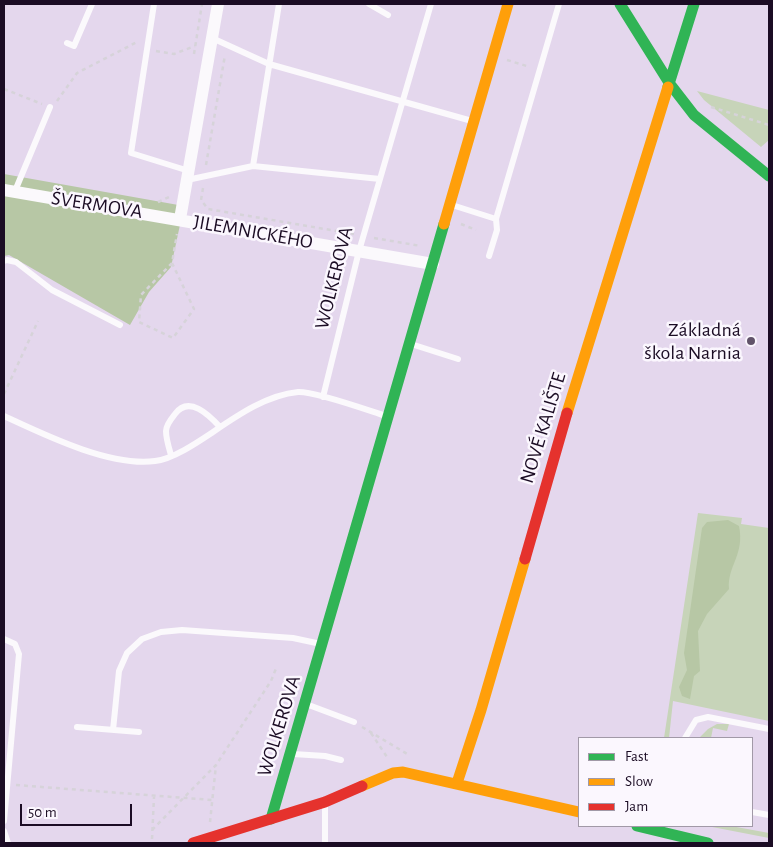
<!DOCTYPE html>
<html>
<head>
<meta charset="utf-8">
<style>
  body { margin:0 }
  #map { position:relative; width:773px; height:847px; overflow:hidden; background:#e4d7ed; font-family:"Alegreya Sans",sans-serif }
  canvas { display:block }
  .frame { position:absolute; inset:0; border:5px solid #1b0c24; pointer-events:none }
  .legend { position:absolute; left:578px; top:737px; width:175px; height:90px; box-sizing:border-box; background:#fbf7fe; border:1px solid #a199a7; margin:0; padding:6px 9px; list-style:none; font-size:15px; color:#1b0c24 }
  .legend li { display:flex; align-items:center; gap:10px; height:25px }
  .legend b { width:25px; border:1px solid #a199a7 }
  .scale { position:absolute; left:20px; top:804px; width:112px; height:22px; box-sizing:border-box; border:2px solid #1b0c24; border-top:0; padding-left:6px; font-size:15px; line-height:18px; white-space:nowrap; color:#1b0c24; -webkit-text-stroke:4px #fbf7fe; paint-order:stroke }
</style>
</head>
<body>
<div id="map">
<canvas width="773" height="847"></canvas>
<div class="frame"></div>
<ul class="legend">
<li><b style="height:6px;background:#30b455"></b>Fast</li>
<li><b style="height:6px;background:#ff9f0a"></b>Slow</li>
<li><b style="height:6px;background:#e5322d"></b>Jam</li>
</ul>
<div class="scale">50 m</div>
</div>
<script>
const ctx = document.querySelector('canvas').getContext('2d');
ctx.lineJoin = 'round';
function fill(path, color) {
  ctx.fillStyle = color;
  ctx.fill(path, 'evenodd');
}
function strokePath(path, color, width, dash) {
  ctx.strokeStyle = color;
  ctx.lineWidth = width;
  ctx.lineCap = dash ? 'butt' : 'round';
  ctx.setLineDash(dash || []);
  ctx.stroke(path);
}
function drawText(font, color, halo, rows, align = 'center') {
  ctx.font = font + ' "Alegreya Sans",sans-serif';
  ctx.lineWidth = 5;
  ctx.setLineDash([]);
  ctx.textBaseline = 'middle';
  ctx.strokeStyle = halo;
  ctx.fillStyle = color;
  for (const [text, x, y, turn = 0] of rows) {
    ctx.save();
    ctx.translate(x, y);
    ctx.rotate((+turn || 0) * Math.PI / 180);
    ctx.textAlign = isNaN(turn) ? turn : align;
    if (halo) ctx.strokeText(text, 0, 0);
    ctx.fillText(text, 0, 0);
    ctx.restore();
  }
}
const green = new Path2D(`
  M697,91l72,19v30l-8,7 -57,-47z
  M698,513l44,5 -1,6 28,4v193l-96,-20 -4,37h-5z
  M717,724h12l-2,7 -14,-3 -2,10h-12l9,-9z
  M707,826h24l38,7v5z`);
const forest = new Path2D(`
  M4,174l180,32 -13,61 -22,25 -19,33 -121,-70 -5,1z
  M728,520l11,6c6,29 -12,40 -10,63l-22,25 -9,17 2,40 -6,5 -4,23 -8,-3 -3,-9 8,-17 -3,-17 18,-125 5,-6z`);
const path = new Path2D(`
  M156,51l18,3 21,-8
  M194,54l8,-50
  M507,60l23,7
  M4,89l38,15
  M57,101l20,-28 60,-31
  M711,107l58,18
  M206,165l19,-110
  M203,188l-2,12 7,9 146,25
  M158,202l11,-5
  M461,224l15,6
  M374,238l47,8
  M172,263l22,46 -21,29 -34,-16 2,-27 31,-32 5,-29
  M4,394l34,-73
  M362,727l47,28
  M371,733l16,24
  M16,785l196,15
  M210,822l6,-57
  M152,830l64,-65 55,-84 6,-15
  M152,839l2,-42`);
const lane = new Path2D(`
  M154,4l-23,149 58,18
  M369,4l19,11
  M212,38l57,26 203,57
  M67,43l7,3 18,-42
  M253,166l26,-162
  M187,180l66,-14 127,13
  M15,191l35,-84
  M452,205l44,14 63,-215
  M489,256l8,-26 -1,-11
  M4,261l3,-1 9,2 36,28 68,35
  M411,344l47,15
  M323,397l36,-146 72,-247
  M4,416c41,19 106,51 151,45 18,-2 43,-19 58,-29 25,-17 54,-37 85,-40 17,-1 69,18 88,24
  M171,455c-2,-7 -5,-16 -5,-24 0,-6 5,-12 9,-17 14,-19 34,1 45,13
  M4,639l11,5 4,10 -15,167
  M306,704l48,18
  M77,727l62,5
  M113,730l6,-59 8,-18 15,-14 19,-7 21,-2 111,8 28,6
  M685,738l11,-18 12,-3 61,12
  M293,754l32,2 16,4
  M752,812l17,3
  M4,831l4,12
  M325,843v-40`);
const street = new Path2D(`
  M4,190l429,74
  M180,219l38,-215`);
const fast = new Path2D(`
  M620,4l50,80 24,31 75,61
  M668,87l26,-83
  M271,819l173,-595
  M637,826l71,17`);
const slow = new Path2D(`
  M444,224l64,-220
  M567,413l101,-326
  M457,783l24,-73 44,-151
  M362,786l31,-13 10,-1 176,40`);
const jam = new Path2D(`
  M525,559l42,-146
  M193,843l132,-41 37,-16`);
const markers = [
  [751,341,5,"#61536a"]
];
const streetNames = [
  ["ŠVERMOVA",97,205,9],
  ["JILEMNICKÉHO",253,232,10],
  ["WOLKEROVA",334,278,-76],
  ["NOVÉ KALIŠTE",543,428,-73],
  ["WOLKEROVA",279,726,-73]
];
const poiNames = [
  ["Základná",741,330],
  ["škola Narnia",741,353]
];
fill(green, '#c7d4b9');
fill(forest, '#b7c7a5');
strokePath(path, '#d6d3d9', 2.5, [4, 4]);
strokePath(lane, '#fbf9fc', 6);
strokePath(street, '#fbf9fc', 12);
strokePath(fast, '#30b455', 11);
strokePath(slow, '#ff9f0a', 11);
strokePath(jam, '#e5322d', 11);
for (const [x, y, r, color] of markers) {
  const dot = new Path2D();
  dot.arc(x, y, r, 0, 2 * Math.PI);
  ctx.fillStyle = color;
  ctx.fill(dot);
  strokePath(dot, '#fbf7fe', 2);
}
drawText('20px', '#1b0c24', '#fbf7fe', streetNames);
drawText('20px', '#1b0c24', '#fbf7fe', poiNames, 'right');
</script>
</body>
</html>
